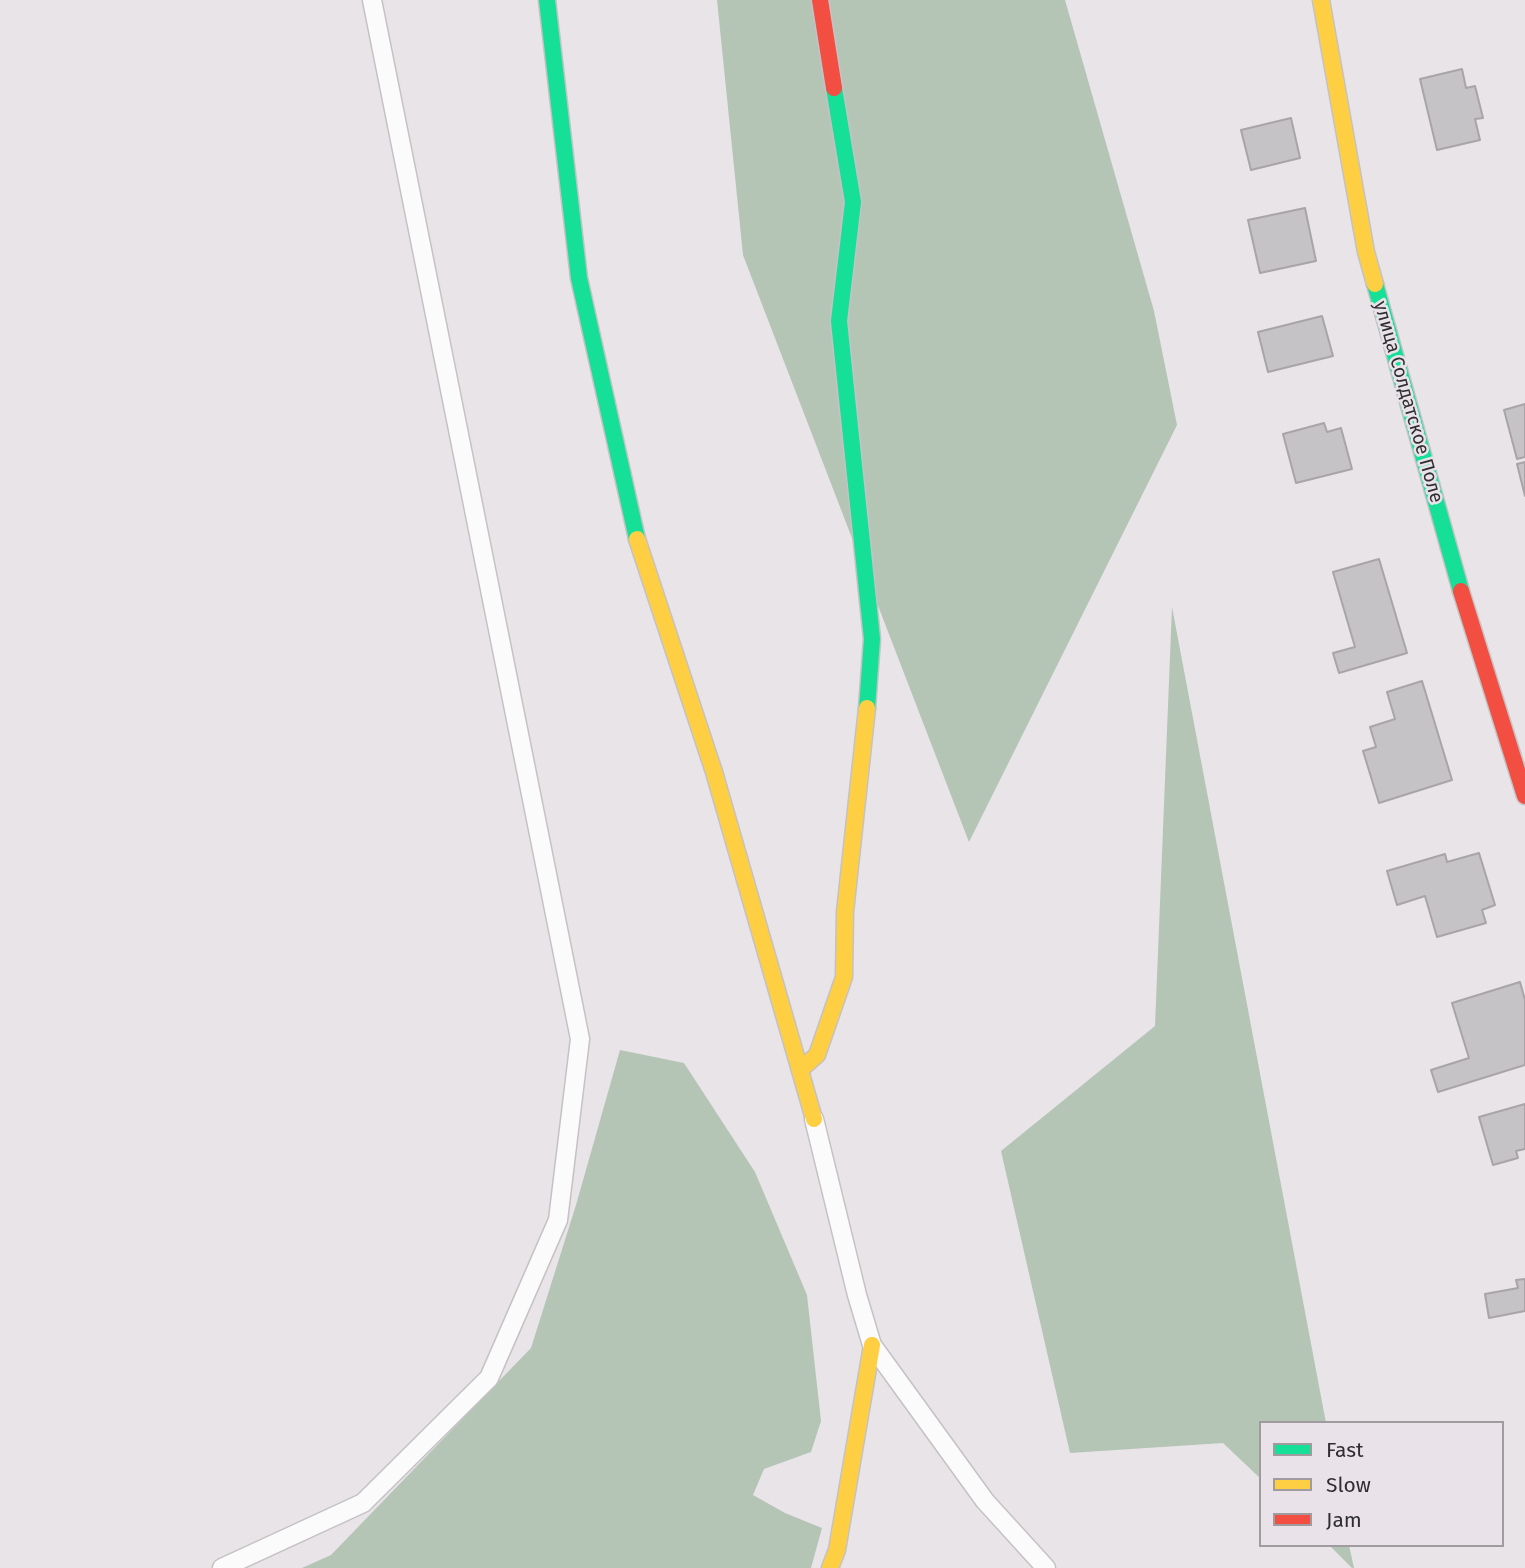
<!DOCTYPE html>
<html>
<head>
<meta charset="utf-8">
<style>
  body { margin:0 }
  #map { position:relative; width:1525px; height:1568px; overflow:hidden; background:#e8e4e8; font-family:"Fira Sans",sans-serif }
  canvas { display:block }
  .legend { position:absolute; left:1259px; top:1421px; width:245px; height:126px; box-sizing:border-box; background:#e9e3e9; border:2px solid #9f9b9f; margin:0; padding:9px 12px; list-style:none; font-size:21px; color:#302e30 }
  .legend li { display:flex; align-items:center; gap:14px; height:35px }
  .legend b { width:35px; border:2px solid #9f9b9f }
</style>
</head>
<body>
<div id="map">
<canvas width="1525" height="1568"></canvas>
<ul class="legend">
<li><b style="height:9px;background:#16e098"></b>Fast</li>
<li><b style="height:9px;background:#ffcf43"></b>Slow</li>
<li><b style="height:9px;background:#f24e42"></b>Jam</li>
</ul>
</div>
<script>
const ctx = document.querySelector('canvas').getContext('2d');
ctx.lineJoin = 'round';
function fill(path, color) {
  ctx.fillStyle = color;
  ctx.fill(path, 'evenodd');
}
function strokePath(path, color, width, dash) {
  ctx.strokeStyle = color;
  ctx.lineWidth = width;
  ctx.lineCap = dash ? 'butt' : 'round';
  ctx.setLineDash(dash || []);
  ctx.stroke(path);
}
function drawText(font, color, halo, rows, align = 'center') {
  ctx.font = font + ' "Fira Sans",sans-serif';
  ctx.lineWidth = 5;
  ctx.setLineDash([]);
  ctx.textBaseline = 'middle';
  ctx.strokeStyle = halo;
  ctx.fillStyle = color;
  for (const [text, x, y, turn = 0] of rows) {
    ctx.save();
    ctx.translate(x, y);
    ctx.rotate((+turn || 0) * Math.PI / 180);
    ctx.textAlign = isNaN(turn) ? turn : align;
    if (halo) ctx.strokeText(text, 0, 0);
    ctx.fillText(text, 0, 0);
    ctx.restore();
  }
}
const forest = new Path2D(`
  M717,0h348l89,311 23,114 -208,417 -226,-587z
  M1172,607l154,816h-65v56l-38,-36 -153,10 -69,-302 154,-125z
  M620,1050l64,13 71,109 52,123 14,126 -10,31 -47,17 -11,26 32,18 37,15 -11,40h-509l29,-13 200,-207 45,-143z
  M1329,1545h20l5,23h-2z`);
const building = new Path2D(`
  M1462,69l4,19 9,-2 8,32 -8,1 5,21 -43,10 -17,-71z
  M1291,118l9,40 -49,12 -10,-40z
  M1305,208l11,53 -56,12 -12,-53z
  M1322,316l11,40 -65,16 -10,-40z
  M1525,404v53l-8,2 -13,-49z
  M1324,423l3,9 14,-4 11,41 -56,14 -13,-49z
  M1525,462v34l-8,-32z
  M1379,559l28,94 -68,20 -6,-20 22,-6 -22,-75z
  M1422,681l30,99 -73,23 -16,-52 13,-4 -6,-20 25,-8 -8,-27z
  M1479,853l16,52 -13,5 4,13 -49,14 -12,-41 -28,9 -10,-34 58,-17 2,8z
  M1520,982l5,18v65l-87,27 -7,-22 38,-12 -17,-55z
  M1525,1104v45l-9,2 2,7 -25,7 -14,-48z
  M1525,1279v32l-36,7 -4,-24 33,-6 -2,-8z`);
const lane = new Path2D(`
  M814,1119l43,176 15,50 113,156 61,67
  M222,1568l141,-65 126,-125 69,-158 22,-181 -208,-1039`);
const fast = new Path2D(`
  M547,0l32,278 58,261
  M834,88l19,114 -14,119 33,318 -5,69
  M1375,284l86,307`);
const slow = new Path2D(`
  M1321,0l45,252 9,32
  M637,539l77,233 100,347
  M800,1070l17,-15 27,-78 1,-65 22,-204
  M830,1568l7,-18 35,-205`);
const jam = new Path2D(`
  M820,0l14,88
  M1461,591l64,205`);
const streetNames = [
  ["улица Солдатское Поле",1408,402,74]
];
fill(forest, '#b4c5b6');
fill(building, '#c6c3c6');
strokePath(building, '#a8a4a7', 2);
strokePath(lane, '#c5c2c5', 21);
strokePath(fast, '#c5c2c5', 19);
strokePath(slow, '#c5c2c5', 19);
strokePath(jam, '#c5c2c5', 19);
strokePath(lane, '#fcfbfc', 18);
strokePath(fast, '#16e098', 16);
strokePath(slow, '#ffcf43', 16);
strokePath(jam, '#f24e42', 16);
drawText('19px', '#302e30', '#e9e3e9', streetNames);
</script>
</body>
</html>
